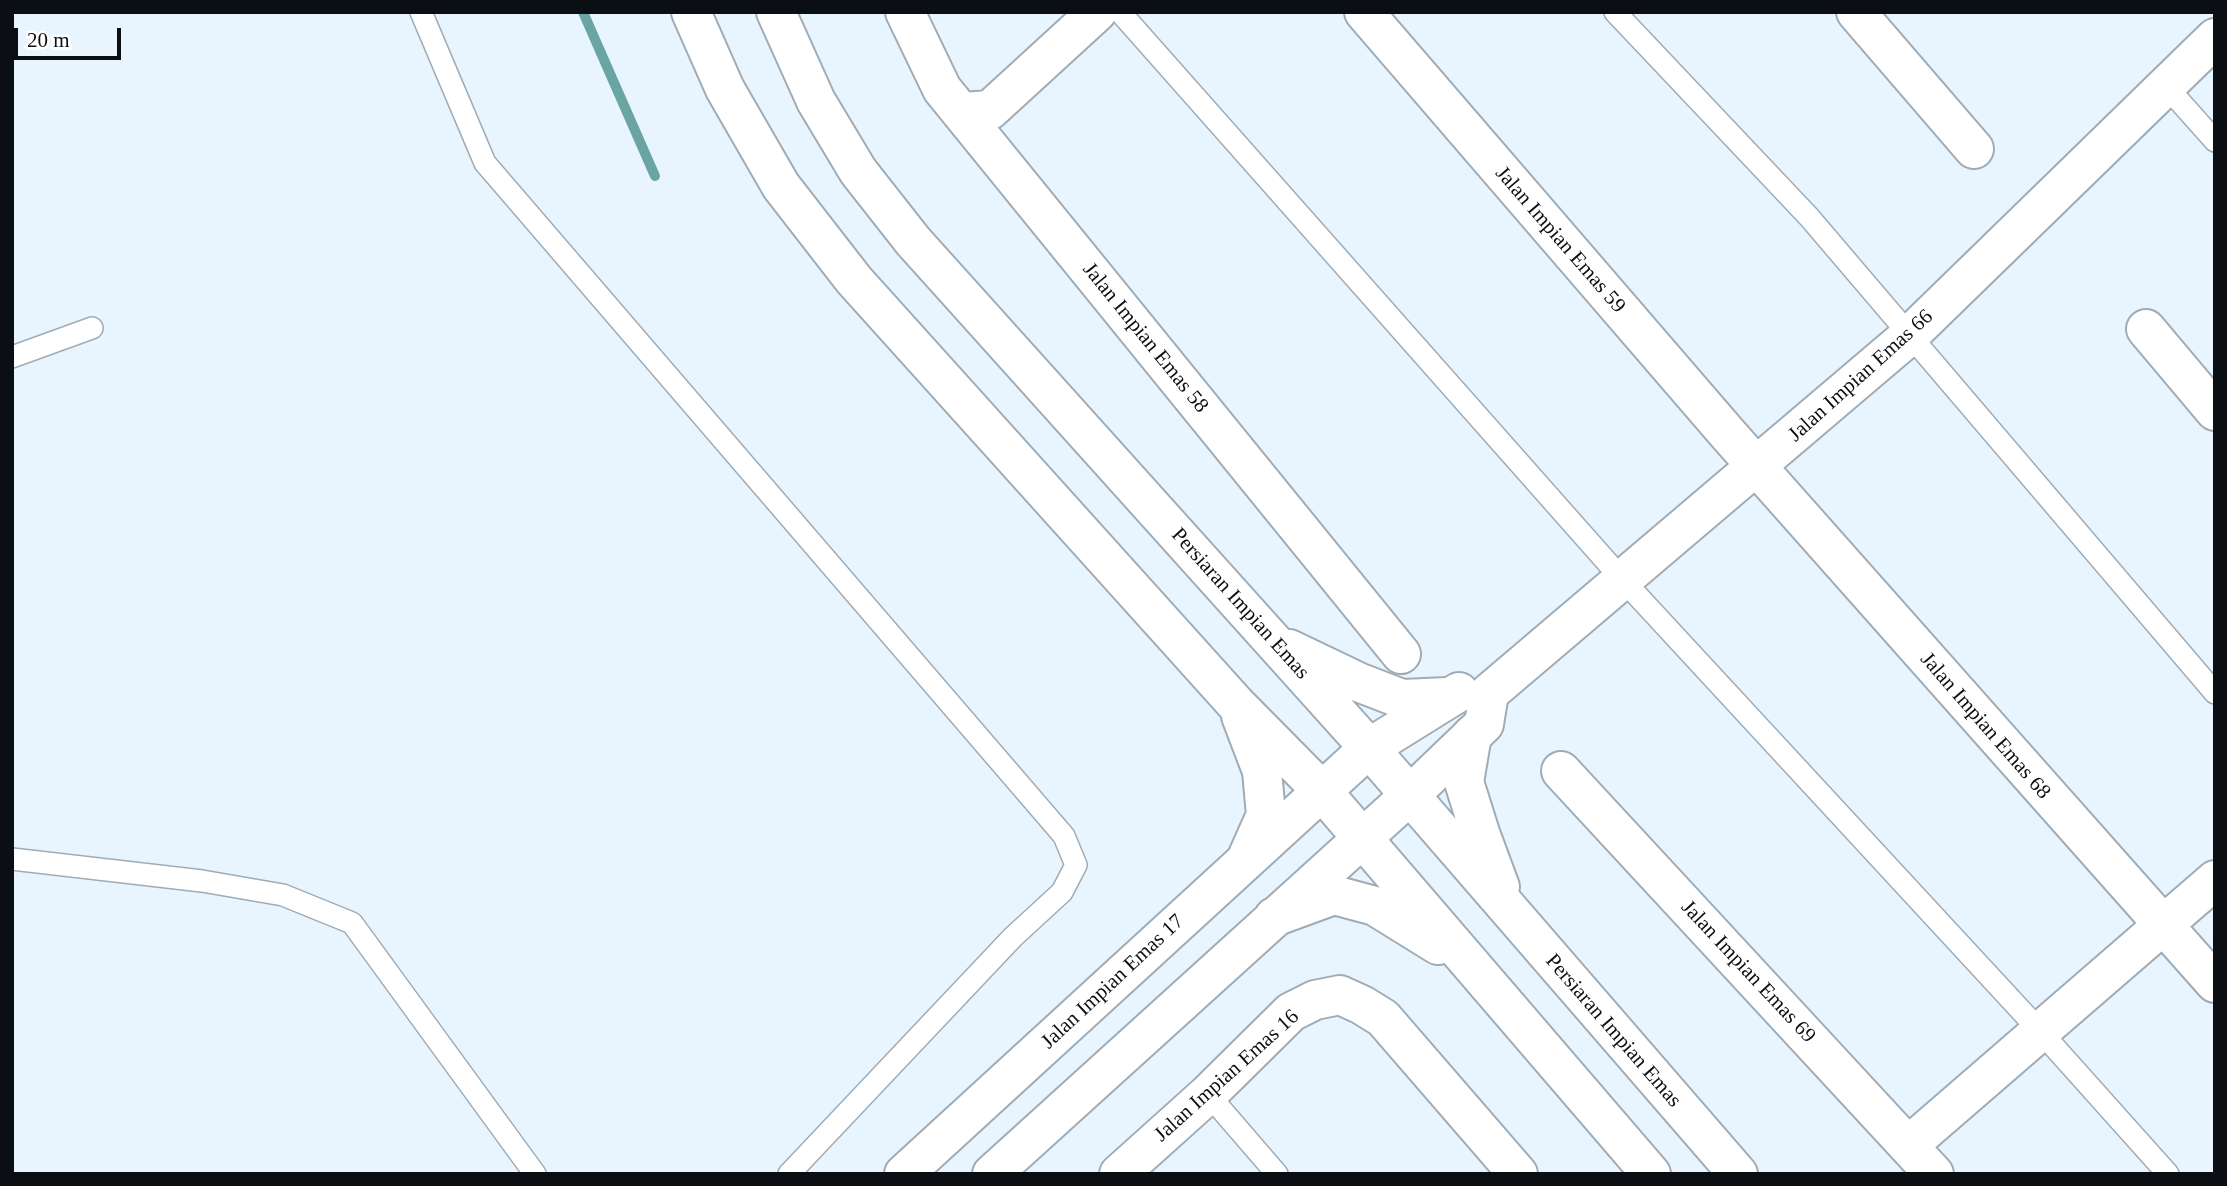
<!DOCTYPE html>
<html>
<head>
<meta charset="utf-8">
<style>
  body { margin:0 }
  #map { position:relative; width:2227px; height:1186px; overflow:hidden; background:#e8f5ff; font-family:Georgia,serif }
  canvas { display:block }
  .frame { position:absolute; inset:0; border:14px solid #0b0f13; pointer-events:none }
  .scale { position:absolute; left:14px; top:28px; width:107px; height:32px; box-sizing:border-box; border:4px solid #0b0f13; border-top:0; padding-left:9px; font-size:21px; line-height:24px; white-space:nowrap; color:#0b0f13; -webkit-text-stroke:5px #fff; paint-order:stroke }
</style>
</head>
<body>
<div id="map">
<canvas width="2227" height="1186"></canvas>
<div class="frame"></div>
<div class="scale">20 m</div>
</div>
<script>
const ctx = document.querySelector('canvas').getContext('2d');
ctx.lineJoin = 'round';
function strokePath(path, color, width, dash) {
  ctx.strokeStyle = color;
  ctx.lineWidth = width;
  ctx.lineCap = dash ? 'butt' : 'round';
  ctx.setLineDash(dash || []);
  ctx.stroke(path);
}
function drawText(font, color, halo, rows, align = 'center') {
  ctx.font = font + ' Georgia,serif';
  ctx.lineWidth = 6;
  ctx.setLineDash([]);
  ctx.textBaseline = 'middle';
  ctx.strokeStyle = halo;
  ctx.fillStyle = color;
  for (const [text, x, y, turn = 0] of rows) {
    ctx.save();
    ctx.translate(x, y);
    ctx.rotate((+turn || 0) * Math.PI / 180);
    ctx.textAlign = isNaN(turn) ? turn : align;
    if (halo) ctx.strokeText(text, 0, 0);
    ctx.fillText(text, 0, 0);
    ctx.restore();
  }
}
const stream = new Path2D(`
  M583,12l72,164`);
const service = new Path2D(`
  M421,12l64,151 579,673 12,29 -14,27 -49,45 -224,237
  M1120,12l502,567 418,452 128,143
  M1615,12l194,205 406,476
  M2166,86l49,55
  M12,357l80,-29
  M12,859l190,22 81,14 69,28 183,251
  M1208,1094l69,80`);
const minor = new Path2D(`
  M905,12l37,77 459,565
  M1364,12l363,421 488,550
  M1856,12l118,137
  M963,112l27,-2 107,-98
  M2146,329l69,82
  M1369,748l90,-56
  M1561,771l373,403
  M1409,796l75,-72 5,-31 420,-357 306,-298
  M1909,1145l306,-265
  M1119,1174l89,-80 83,-82 24,-12 25,-5 22,10 21,13 135,156`);
const tertiary = new Path2D(`
  M904,1174l465,-426
  M992,1174l417,-378`);
const secondary = new Path2D(`
  M691,12l34,77 56,97 73,94 382,424 85,86 330,384
  M776,12l40,89 42,70 55,70 456,507 369,426
  M1289,649l69,33 44,17 46,-2
  M1241,716l21,55 4,44 -20,45
  M1472,735l-8,47 16,51 20,54
  M1274,917l60,-22 41,11 63,39`);
const streetNames = [
  ["Jalan Impian Emas 59",1560,240,49],
  ["Jalan Impian Emas 58",1145,338,51],
  ["Jalan Impian Emas 66",1861,376,-42],
  ["Persiaran Impian Emas",1240,604,48],
  ["Jalan Impian Emas 68",1985,726,49],
  ["Jalan Impian Emas 69",1748,972,47],
  ["Jalan Impian Emas 17",1113,982,-43],
  ["Persiaran Impian Emas",1613,1031,49],
  ["Jalan Impian Emas 16",1227,1076,-42]
];
strokePath(stream, '#6ba5a3', 10);
strokePath(service, '#a0acb5', 24);
strokePath(minor, '#a0acb5', 42);
strokePath(tertiary, '#a0acb5', 42);
strokePath(secondary, '#a0acb5', 42);
strokePath(service, '#fff', 21);
strokePath(minor, '#fff', 38);
strokePath(tertiary, '#fff', 38);
strokePath(secondary, '#fff', 38);
drawText('21px', '#0b0f13', '#fff', streetNames);
</script>
</body>
</html>
